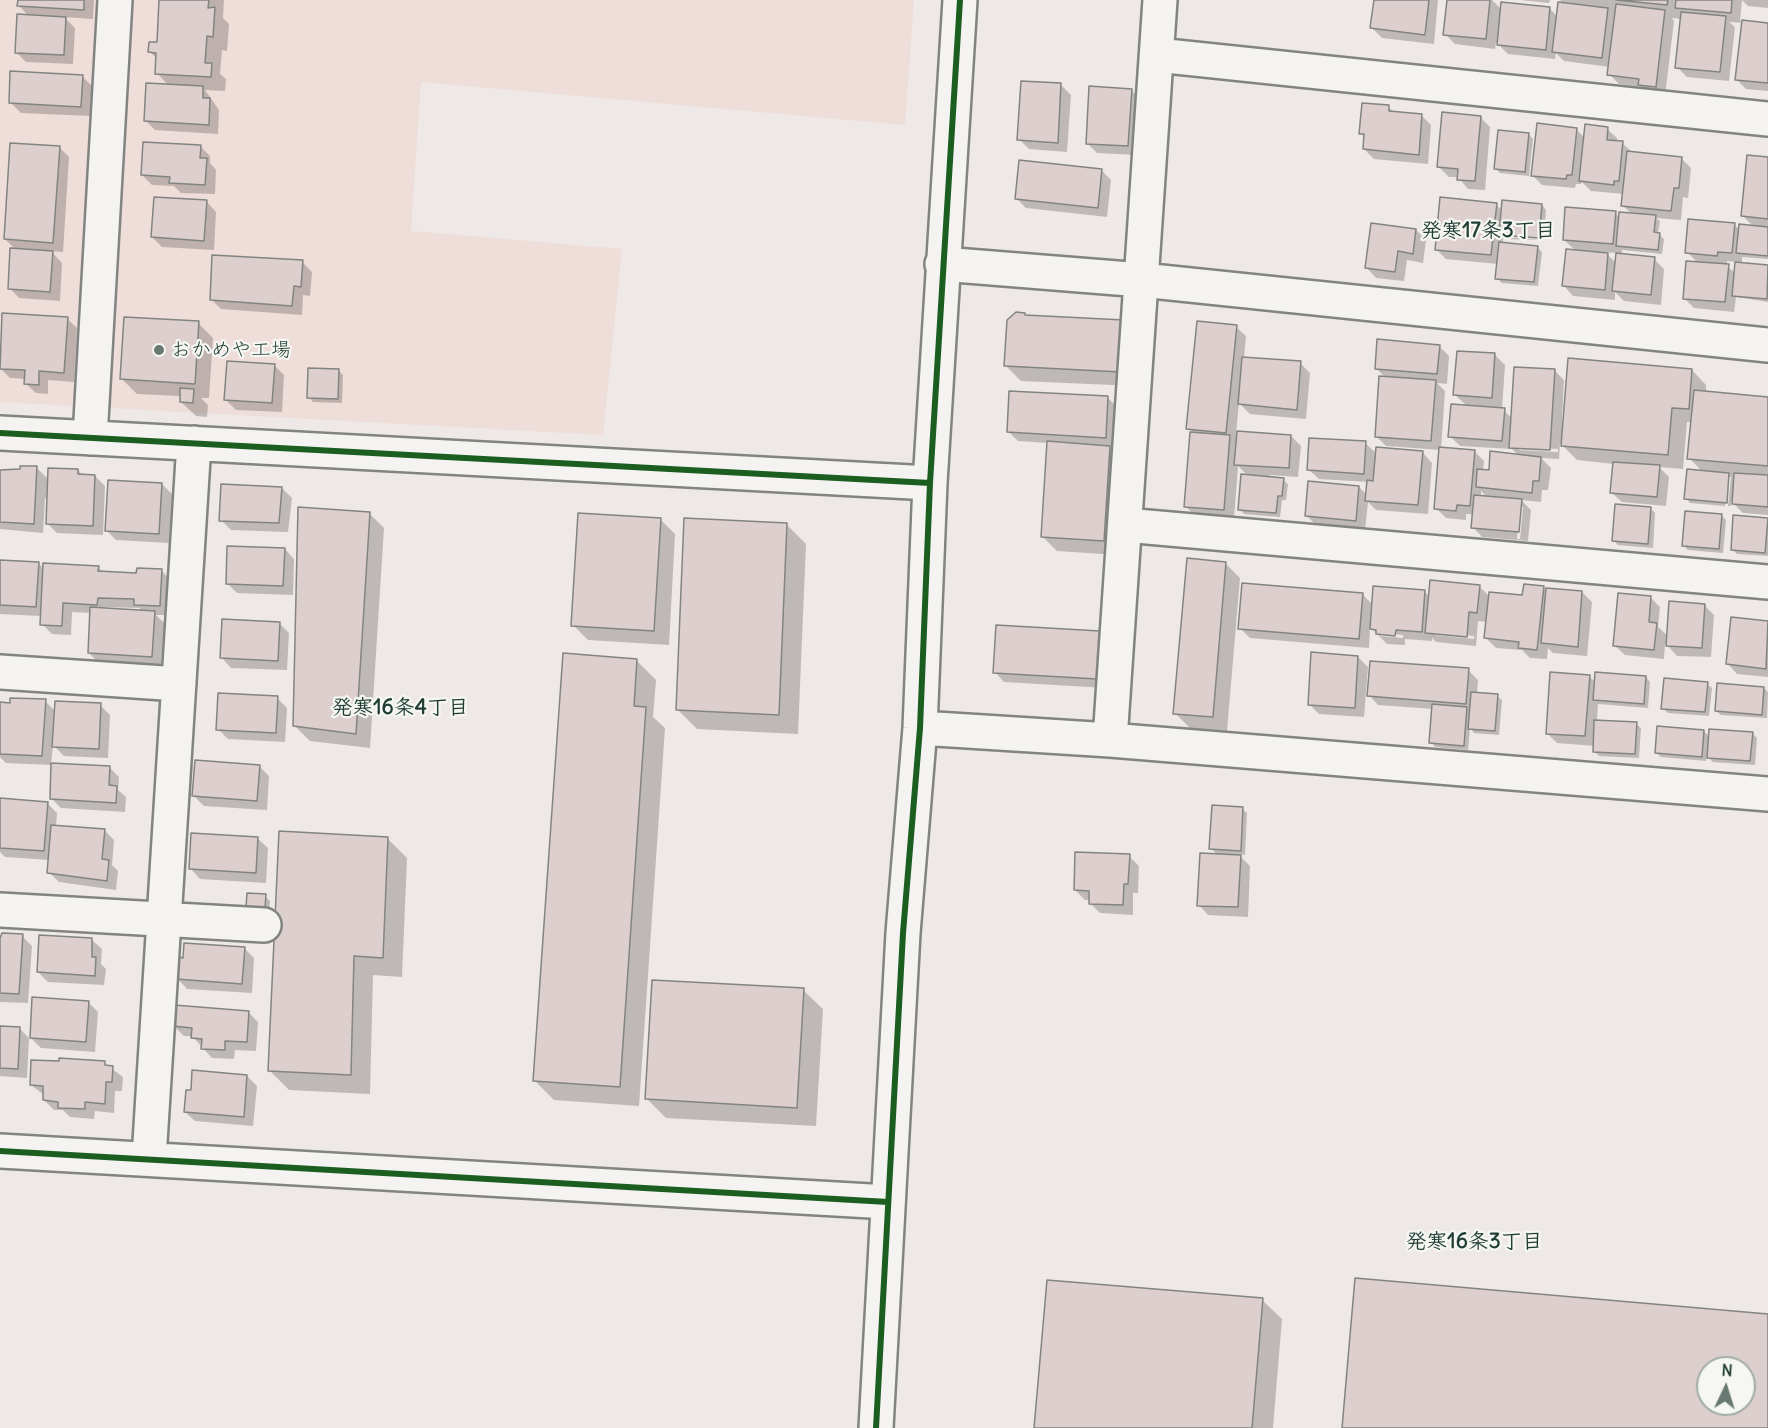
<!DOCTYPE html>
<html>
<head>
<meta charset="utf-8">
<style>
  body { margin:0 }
  #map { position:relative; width:1768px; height:1428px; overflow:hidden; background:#eee8e6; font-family:Delius,sans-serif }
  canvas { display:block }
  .north { position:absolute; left:1696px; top:1356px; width:60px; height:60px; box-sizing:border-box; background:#f6f6f2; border:2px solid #a0aca6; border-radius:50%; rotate:4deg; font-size:16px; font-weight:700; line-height:24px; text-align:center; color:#1f3d34 }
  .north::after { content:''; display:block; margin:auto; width:21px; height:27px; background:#677972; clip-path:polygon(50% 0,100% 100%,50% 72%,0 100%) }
</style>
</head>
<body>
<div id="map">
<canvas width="1768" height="1428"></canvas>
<div class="north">N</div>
</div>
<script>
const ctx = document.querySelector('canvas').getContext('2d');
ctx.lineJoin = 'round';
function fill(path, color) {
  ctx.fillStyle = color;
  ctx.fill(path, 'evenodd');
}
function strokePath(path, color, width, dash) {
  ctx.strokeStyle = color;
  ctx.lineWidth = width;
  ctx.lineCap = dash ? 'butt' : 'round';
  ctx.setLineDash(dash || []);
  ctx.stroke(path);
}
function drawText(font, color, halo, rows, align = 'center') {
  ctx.font = font + ' Delius,"Klee One",sans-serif';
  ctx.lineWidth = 4.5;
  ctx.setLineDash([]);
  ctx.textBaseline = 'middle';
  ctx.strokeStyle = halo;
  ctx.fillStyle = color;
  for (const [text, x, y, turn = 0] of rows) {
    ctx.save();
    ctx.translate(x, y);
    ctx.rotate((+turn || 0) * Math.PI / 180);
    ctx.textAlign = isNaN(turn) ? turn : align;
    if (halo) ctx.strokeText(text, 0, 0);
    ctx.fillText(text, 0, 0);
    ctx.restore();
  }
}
const built = new Path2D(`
  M0,0h914l-9,125 -484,-43 -10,149 211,18 -19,186 -603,-33z`);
const shadow = new Path2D(`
  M19,0h75l-1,19 -29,-2 11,11 -2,36 -47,-2 -10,-10 13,-36 -10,-10z
  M158,0h66l-1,18 6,6 -2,27 -5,-1 -2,24 6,5 -1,12 -20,-1 14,20 -1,24 -63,-4 -10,-10 24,-34 -12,-13v-14l-8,-8 9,-8 3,-40z
  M1375,0h63l-4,44 -52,-6 -10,-10z
  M1448,0h44l10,10 47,-2 9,9 6,-13 -4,-4h182l-2,21 28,3v67l-22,-2 -10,-10 7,-56 -14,-1 6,5 -6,54 -42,-4 -10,-10 5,-48 -10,-1 2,3 -9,75 -15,-2 -7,-7 -24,-3 -10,-10 1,-7 -46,-6 -8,-8 -1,6 -47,-5 -12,-12 -1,7 -40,-5 -10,-10z
  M1520,0h30l-1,3z
  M1742,0h26v8l-20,-2z
  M82,76l10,10 -1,30 -70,-3 -10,-10z
  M1061,85l10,10 -4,57 -38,-3 -10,-10z
  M1131,90l10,10 -3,55 -41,-2 -10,-10z
  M1388,107l7,6 27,3 9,9 -3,39 -54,-5 -10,-10 1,-11 -4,-5z
  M1480,117l10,10 -5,63 -17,-1 -10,-12h-9l-10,-10z
  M1576,129l9,9 22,-9 10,9v4l5,1 11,10 48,5 10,10 -3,30 -5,-1 -2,23 -25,-2 4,3 -2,12 6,6 -2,15 -40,-4v6l32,3 10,10 -3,36 -37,-4 -9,-9v8l-42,-4 -9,-10 12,-35 -12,-11 51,-27 5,5 12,-4 -10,-9 2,-11 -33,-3 -9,-9 -1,2h-5l-1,4 -33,-3 -10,-10zM1605,252l12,1 -1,10z
  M1528,134l5,5 -4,37 -29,-3 -5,-5z
  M200,146l10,10v7l6,7 -1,24 -34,-1 -7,-7 -22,-1 -10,-10z
  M59,147l10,10 -6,95 -12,-1 11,12 -2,38 -41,-3 -9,-10 6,-38 -11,-11z
  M1768,158v101l-26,-2v7l26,3v35l-32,-5 -2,15 -40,-4 -10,-10 14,-35 -11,-11 47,-27 6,5 14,-3 -12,-12zM1727,261l9,1 -1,11 -8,-7z
  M1101,170l10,10 -4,37 -81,-9 -10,-10z
  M207,202l9,10 -2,38 -52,-3 -10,-10z
  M1496,205l7,6 39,-6 4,5 -2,27 -40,-3v3l39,3 -40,-1v5l34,3 5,5 -4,34 -36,-3 -5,-5 1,-14 -52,-5 -10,-10z
  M1416,230l10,10 -3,23 -16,-3 -3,21 -28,-3 -9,-10z
  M302,262l10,10 -2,24 -7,-1 -1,20 -81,-6 -10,-10z
  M1025,314l2,3 96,4 12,65 -114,-5 -15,-15z
  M3,315l64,4 10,9 -3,54 -26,-2v14l-12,-1 -10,-9v-5l-16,-1 -10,-10z
  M198,323l15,15 -4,60h-8l7,7 -1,12 -11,-1 -15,-14v-6l-44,-2 -15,-15z
  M1236,327l10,9 -2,22 56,5 10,10 -4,46 -56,-5 -11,-11 -3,30 55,3 10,10 -3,31 -28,-2v3l13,2 5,4 -2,16h-4l-2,17 -36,-3 -4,-5 8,-33 -10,-10 -4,53 -38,-3 -10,-9 6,-75 -4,-4z
  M1439,346l10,10 -2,28 -10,-1 8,8 -4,58 33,2 10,10 -1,10h7l29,-15 -7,-7 -52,-3 -10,-10 17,-30 -12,-11 40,-40 10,10 -3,44 10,9 42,-48 10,10 -2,41 130,-51 14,15v8l62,5v117l-25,-2 -12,-12v5h-3l3,-29h-4l-2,29 -35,-3 -4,-5 17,-26 -14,-14 3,-36h-5l-4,47 -24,-2 10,10 -3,29 -44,-4 -10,-9 2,-29 -37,-4 -17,-17 -1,16 -18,-1 10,10 -3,22h-6l-1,12 -20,-2 10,10 -3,31 -46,-4 -9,-10 1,-13h-8v6l-20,-2 -10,-10 5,-58 -55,-4 -10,-10 10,-58 -10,-10zM1519,447l39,2v3l-39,-2zM1481,491l7,7 -7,-1zM1519,507h4l-3,32h-3z
  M274,365l10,10 -2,37 -46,-2 -10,-10z
  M338,370l5,5 -1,28 -29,-1 -4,-5z
  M1108,398l10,10 -2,39 -7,-1 16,16 -7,93 -61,-4 -15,-15 6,-93 -30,-2 -10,-10z
  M1365,443l12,11 46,-1 9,10 -4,51 -52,-4 -8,-8 -3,28 -49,-5 -9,-9 52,-29 8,8 1,-13 -49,-3 -10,-9z
  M37,468l12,12 29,-10 5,6h12l10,10 -2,49 -46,-2 -10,-10 1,-24 -3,-1 -2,35 -43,-4v-57z
  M162,484l10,10 -3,49 -53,-3 -10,-10z
  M282,488l10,10 -4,34 -57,-2 -10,-10z
  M1651,509l4,4 -2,35 -35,-3 -5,-5z
  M369,513l15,15 -14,220 -60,-7 -15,-15z
  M1722,516l4,4 -3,33 -35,-3 -4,-4z
  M1735,517l33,2v37l-31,-2 -5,-5z
  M660,519l15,15 -6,111 -81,-5 -15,-15z
  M787,525l19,19 -8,190 -101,-5 -20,-20z
  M285,549l9,10 -1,36 -56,-2 -10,-10z
  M0,561l38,2 6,6 54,-2 5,5 35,2 24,-3 9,10 -1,34h-14l8,8 -3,43 -62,-3 -10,-10 2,-40 -19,-1 -1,23 -19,-1 -10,-10v-8l-42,-2zM101,607l38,1 4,4 -42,-3z
  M1225,563l15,15 -13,153 -37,-3 -15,-15z
  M1479,586l11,11 34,-1 19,-9 4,4 35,1 10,10 -5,54 -34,-3 -5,-5 -1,11 -17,-1 -8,-8 -26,-2 -10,-10 1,-16 -9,-1 -2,25 -40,-4 -4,-4v3l-27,-2v6l-18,-1 -17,-17 -1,21 -119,-10 -10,-10 123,-33 11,11 51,-14 5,5zM1435,632l39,4v3l-39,-4zM1380,633l23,2v3l-23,-2z
  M1650,597l10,10 -2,20 10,9 36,-31 10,10 -3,42 -34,-1 -12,-13 -1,16 -39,-4 -10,-9z
  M1732,619l36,3v55l-31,-3 -9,-10z
  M279,623l10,10 -2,37 -56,-2 -9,-10z
  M1099,633l10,9 -3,46 -102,-6 -9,-10z
  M1358,657l10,10 -4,50 -45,-3 -10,-10z
  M636,660l20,20 -3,37 12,11 -26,378 -85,-6 -19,-19z
  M1468,670l10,10 -1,14 20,2 5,4 -3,35 -25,-2 -4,-5 -2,22 -33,-3 -4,-5 2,-33 -55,-4 -9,-10z
  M1589,676l7,7 50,-6 4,5 -2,26 -50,-4 -1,17 39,3 5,4 -2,30 -40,-2 -5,-5 1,-5 -38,-3 -10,-10z
  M1707,684l5,4 -3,28 -41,-3 -5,-5z
  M1764,688l4,4 -1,26 -46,-3 -5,-4z
  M277,698l10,10 -2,34 -57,-3 -10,-10z
  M45,701l11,11 44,-7 10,10 -2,43 -44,-2 -11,-11 -2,19 58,3 10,10 -1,13 8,7 -1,15 -64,-4 -10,-10 2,-33 -47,-2 -6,-6v-53z
  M1704,731l6,7 42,-5 5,5 -2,27 -42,-3 -6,-6 -1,5 -45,-4 -5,-4z
  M259,766l10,10 -2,34 -63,-4 -10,-10z
  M0,800l47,3 10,10 -1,14 48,3 10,10 -2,25 6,6 -2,19 -57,-8 -10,-10 1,-12 -45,-3 -5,-5z
  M1242,809l5,4 -2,42 -7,-1 12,12 -2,51 -40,-2 -9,-10 18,-50 -6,-7z
  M258,839l10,9 -2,35 -66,-4 -9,-10z
  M388,839l19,19 -5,119 -29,-2 -3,119 -81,-4 -20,-20z
  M1129,856l10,10 -1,27h-5v22l-33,-2 -10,-10v-3h-5l-10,-10z
  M265,896l5,5 -1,11 -17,-1 -5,-5z
  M22,936l10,10 -4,57 -28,-1v-63z
  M92,940l10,9 -1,15 5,5 -2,16 -56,-3 -10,-10z
  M244,948l10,10 -2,35 -65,-4 -9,-10z
  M803,990l20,19 -7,117 -150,-8 -19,-19z
  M88,1002l10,10 -3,40 -54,-4 -10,-10z
  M248,1012l10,10 -2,29 -21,-1 -1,9 -22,-1 -20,-22h-8l-10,-10z
  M0,1028h19l10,10 -2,40 -27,-2z
  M104,1063l19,14 -1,14h-7l-1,22 -19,-2 -1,8 -24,-2 -7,-7h-9l-10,-10v-5l-13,-10z
  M247,1076l10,10 -4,40 -58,-5 -10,-9z
  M1262,1300l20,19 -9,109h-237z`);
const building = new Path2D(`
  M18,0h66v10l-67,-4z
  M159,0h50l-1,8 7,-1 -2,30 -6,-1 -2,27h7l-1,14 -56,-3 1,-21 -8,-1 1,-10h8z
  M1374,0h55l-4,35 -55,-7z
  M1447,0h43l-4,39 -43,-4z
  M1616,0h52l-1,5z
  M1676,0h56l-1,13 -56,-5z
  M1501,2l49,5 -4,43 -49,-5z
  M1558,2l50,6 -6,50 -50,-6z
  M1616,4l49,6 -9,77 -18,-2 1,-6 -32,-4z
  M1681,12l45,4 -6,56 -45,-4z
  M17,14l49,3 -2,38 -49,-2z
  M1742,20l26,3v60l-33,-3z
  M10,71l73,4 -2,32 -72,-4z
  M1021,81l40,2 -3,60 -41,-3z
  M146,83l57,3v12h7l-1,27 -65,-4z
  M1089,86l43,3 -4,57 -42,-2z
  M1362,103l27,2v6l33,3 -3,41 -56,-6 1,-15h-5z
  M1442,112l39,4 -6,65 -18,-1 1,-11 -21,-2z
  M1537,123l40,5 -5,47h-5l-1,4 -35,-3z
  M1585,124l23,3 -1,13 16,1 -4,40h-5v4l-35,-4z
  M1498,130l31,3 -4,39 -31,-3z
  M143,142l58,3 -1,13h7l-2,27 -36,-2 1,-6 -29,-2z
  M10,143l50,3 -7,97 -49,-4z
  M1627,151l55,6 -3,31h-5l-3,23 -50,-5z
  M1747,155l21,2v62l-27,-3z
  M1019,160l83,9 -4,39 -83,-9z
  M154,197l53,3 -3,41 -53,-4z
  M1440,197l57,6 -6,52 -56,-5z
  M1502,200l40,4 -3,34 -40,-3z
  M1565,207l51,4 -3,33 -50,-4z
  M1619,212l37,3 -2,17 6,1 -2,17 -42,-4z
  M1688,219l47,4 -3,30 -14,-1 -1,4 -32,-3z
  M1371,223l45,6 -3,25 -15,-3 -3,21 -30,-4z
  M1739,224l29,3v29l-32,-3z
  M1499,242l39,4 -4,36 -39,-3z
  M10,248l43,3 -3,41 -42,-3z
  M1566,249l42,4 -3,37 -43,-4z
  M1616,253l39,4 -4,38 -39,-4z
  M212,255l91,5 -2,27 -7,-1 -2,20 -82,-6z
  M1686,261l43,3 -4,38 -42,-3z
  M1735,262l33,3 -1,34 -35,-3z
  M1016,312l9,1v2l99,5 -3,52 -117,-6 3,-46z
  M2,313l66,4 -4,56 -25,-2v14l-15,-1 1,-14 -25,-1z
  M124,317l75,4 -4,63 -75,-5z
  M1197,321l40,4 -11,108 -40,-4z
  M1377,339l63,6 -3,29 -62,-5z
  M1457,351l38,2 -3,45 -39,-3z
  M1242,357l59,4 -4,49 -59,-6z
  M1568,358l124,11 -3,40 -17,-1 -4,47 -107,-9z
  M227,361l48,3 -3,39 -48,-3z
  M1514,367l41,2 -5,81 -41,-2z
  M308,368l31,1 -1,30 -31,-1z
  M1379,376l57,4 -5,61 -56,-4z
  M180,388l14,1 -1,14 -13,-1z
  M1694,390l74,7v69l-81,-7z
  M1009,391l99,5 -2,42 -99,-6z
  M1451,404l54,4 -3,33 -54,-4z
  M1237,431l54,4 -2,33 -55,-3z
  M1190,432l40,3 -6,75 -40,-3z
  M1309,438l57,3 -2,33 -57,-4z
  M1047,441l63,5 -6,95 -63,-4z
  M1376,447l47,4 -5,54 -53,-4 2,-21 6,1z
  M1439,447l36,3 -5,56 -13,-1 -1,6 -22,-2z
  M1490,451l51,6 -2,24h-6l-1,12 -56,-6 1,-18 12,1z
  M1613,462l47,3 -3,32 -47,-4z
  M20,466h17l-3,58 -34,-2v-52l20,-1z
  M48,468l30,1v5l17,1 -2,51 -47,-2z
  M1687,469l42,4 -2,30 -43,-4z
  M1734,473l34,2v32l-36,-3z
  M1241,474l43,4 -2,18h-4l-2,17 -38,-3z
  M108,480l54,3 -3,51 -54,-3z
  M1308,481l51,5 -3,35 -51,-5z
  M221,484l61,3 -3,36 -60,-2z
  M1474,495l48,4 -3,33 -48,-4z
  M1615,504l36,3 -3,37 -36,-3z
  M298,507l72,5 -14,222 -63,-8z
  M1685,511l37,3 -3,35 -37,-3z
  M578,513l83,5 -7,113 -83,-5z
  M1733,515l35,3 -3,35 -34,-3z
  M684,518l103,5 -8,192 -103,-5z
  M227,546l58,2 -2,38 -57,-2z
  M1187,558l39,4 -13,155 -40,-3z
  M0,560l39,2 -3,45 -36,-2z
  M43,563l56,3 -1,5 38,2 1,-5 25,1 -2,37 -26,-1v-6l-36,-1 -1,7 -34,-2 -1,23 -22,-1z
  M1430,580l50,5 -3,28 -8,-1 -2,25 -42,-4z
  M1242,583l121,10 -4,46 -121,-10z
  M1524,584l20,2 -7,64 -19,-2 1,-6 -35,-4 5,-46 33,3z
  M1373,586l52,4 -3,42 -26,-2 -1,6 -19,-2v-4l-6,-1z
  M1546,588l36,3 -4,56 -37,-4z
  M1618,593l33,3 -2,26 8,1 -3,27 -41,-4z
  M1669,601l36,3 -3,44 -36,-2z
  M90,607l65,4 -3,46 -64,-4z
  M1731,617l37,4 -2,48 -40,-5z
  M222,619l58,3 -2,39 -58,-3z
  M996,625l104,6 -3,48 -104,-6z
  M1311,652l47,4 -3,52 -47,-3z
  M563,653l74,6 -3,47 12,1 -26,380 -87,-6z
  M1370,661l99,7 -3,36 -99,-8z
  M1550,672l40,3 -5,61 -39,-2z
  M1595,672l51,4 -2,28 -51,-4z
  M1664,678l44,4 -3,30 -44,-3z
  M1717,683l47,4 -2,28 -47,-4z
  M1471,692l27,2 -3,37 -27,-2z
  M218,693l60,3 -2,37 -60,-3z
  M10,698l36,1 -4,57 -42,-2v-52l10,1z
  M55,701l46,2 -2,46 -47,-2z
  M1432,704l35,3 -3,39 -35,-3z
  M1594,720l43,2 -2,32 -42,-2z
  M1657,726l47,4 -2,27 -47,-4z
  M1709,729l44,3 -3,29 -43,-3z
  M195,760l65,5 -3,36 -65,-5z
  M51,763l59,3 -1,19 8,1 -1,17 -66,-4z
  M0,798l48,4 -4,49 -44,-3z
  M1212,805l31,2 -2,44 -32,-2z
  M51,825l54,4 -3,30 7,1 -2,21 -60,-8z
  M279,831l109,6 -5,121 -29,-2 -3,119 -83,-4z
  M191,833l67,4 -2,36 -67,-4z
  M1075,852l55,2 -2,30h-4l-1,21 -34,-1v-13l-15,-1z
  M1200,853l41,2 -3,52 -41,-1z
  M247,893l19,1 -1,14 -19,-1z
  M2,933l21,1 -4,60 -19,-1v-55z
  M39,935l53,3v19h4l-1,19 -58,-4z
  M184,943l61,4 -3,37 -66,-5 2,-22 5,1z
  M652,980l152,8 -7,120 -152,-9z
  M32,997l57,4 -3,41 -56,-4z
  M174,1005l75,6 -2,31 -22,-1v9l-24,-1 1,-10 -11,-1 1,-10 -19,-2z
  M0,1026l20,1 -2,42 -18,-1z
  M59,1058l46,3v4l8,1 -1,16h-6l-1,22 -20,-2v7l-27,-1v-6l-15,-2v-14l-13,-1 1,-25 28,1z
  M192,1070l55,5 -3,42 -60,-5 2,-22h5z
  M1355,1278l413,36v114h-426zM1708,1368h36v36h-36z
  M1047,1280l216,18 -11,130h-218z`);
const street = new Path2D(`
  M1157,55l611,64
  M942,264l200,16 626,65
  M0,433l930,50
  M90,438l25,-438
  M1125,525l643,57
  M0,672l179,12
  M920,728l190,12 658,54
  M1110,740l50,-740
  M0,910l264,15
  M0,1151l888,51
  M149,1158l45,-715
  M876,1428l27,-495 17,-205 10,-245 30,-483`);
const cycleway = new Path2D(`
  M0,433l930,50
  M0,1151l888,51
  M876,1428l27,-495 17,-205 10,-245 30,-483`);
const markers = [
  [159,350,6,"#677972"]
];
const poiNames = [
  ["おかめや工場",171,350]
];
const neighbourhoodNames = [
  ["発寒17条3丁目",1488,231],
  ["発寒16条4丁目",400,708],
  ["発寒16条3丁目",1474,1242]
];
fill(built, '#eeddd9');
fill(shadow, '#0003');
fill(building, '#ddcfcd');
strokePath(building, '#828482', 1.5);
strokePath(street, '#828482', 38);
strokePath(street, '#f4f3f1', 33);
strokePath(cycleway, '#1b5e20', 6);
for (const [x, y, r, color] of markers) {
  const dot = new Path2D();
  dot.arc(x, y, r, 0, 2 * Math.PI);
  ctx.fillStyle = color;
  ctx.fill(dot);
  strokePath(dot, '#f6f6f2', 2);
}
drawText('20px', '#1f3d34', '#f6f6f2', poiNames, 'left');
drawText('bold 21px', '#1f3d34', '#f6f6f2', neighbourhoodNames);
</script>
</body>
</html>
